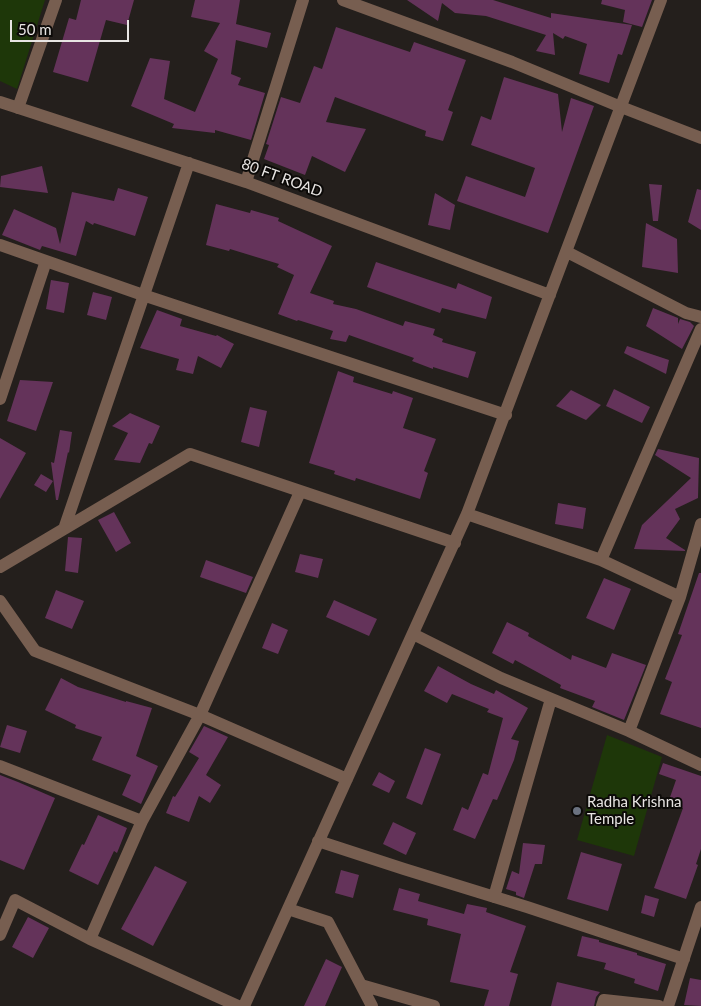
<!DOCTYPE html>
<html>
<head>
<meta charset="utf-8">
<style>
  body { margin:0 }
  #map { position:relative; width:701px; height:1006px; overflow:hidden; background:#241f1c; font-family:Lato,sans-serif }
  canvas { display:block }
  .scale { position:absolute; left:10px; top:20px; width:119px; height:22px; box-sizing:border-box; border:2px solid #e8e5e3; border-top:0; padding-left:6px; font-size:15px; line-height:18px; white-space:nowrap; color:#e8e5e3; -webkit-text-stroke:4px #0c0a08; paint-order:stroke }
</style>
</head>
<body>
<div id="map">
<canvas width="701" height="1006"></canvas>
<div class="scale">50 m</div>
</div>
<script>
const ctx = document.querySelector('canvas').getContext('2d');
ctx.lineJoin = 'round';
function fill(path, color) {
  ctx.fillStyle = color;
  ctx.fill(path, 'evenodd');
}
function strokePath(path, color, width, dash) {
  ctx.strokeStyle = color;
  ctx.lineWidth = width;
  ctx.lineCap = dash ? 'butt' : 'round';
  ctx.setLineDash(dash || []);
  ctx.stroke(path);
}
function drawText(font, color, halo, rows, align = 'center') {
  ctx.font = font + ' Lato,sans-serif';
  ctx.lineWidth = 4;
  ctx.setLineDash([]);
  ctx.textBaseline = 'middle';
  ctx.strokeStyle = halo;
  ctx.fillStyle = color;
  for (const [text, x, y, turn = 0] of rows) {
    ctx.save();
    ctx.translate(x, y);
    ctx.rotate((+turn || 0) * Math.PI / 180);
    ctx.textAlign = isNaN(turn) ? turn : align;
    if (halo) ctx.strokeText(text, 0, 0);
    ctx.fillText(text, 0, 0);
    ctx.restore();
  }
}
const green = new Path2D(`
  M0,0h45l-28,89 -17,-8z
  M607,735l55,22 -28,99 -57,-16z`);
const building = new Path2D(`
  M81,0h53l-7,25 -21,-5 -18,62 -35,-10 16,-54 7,2z
  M195,0h45l-4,24 35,9 -4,15 -31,-8 -5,34 10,4 -3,7 27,8 -14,47 -36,-10v3l-43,-5 2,-4 -43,-18 19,-48 20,3 -6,38 31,13 23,-53 -14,-8 16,-28 -29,-6z
  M407,0h86l58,18v-5l81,12 -10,30 -4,-1 -9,29 -30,-9 8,-30 -22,-8 -2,3 -10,-6 2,22 -19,-4 10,-16 -60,-19 -31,-3 -13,-10 -4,18z
  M602,0h50l-10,27 -19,-5 2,-12 -24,-6z
  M336,27l74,25 4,-10 52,18 -18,50 5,2 -10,29 -18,-5 1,-5 -91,-34 -9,25 40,7 -21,43 -33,-16 -7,19 -41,-16 5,-14 -3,-1 15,-47 19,6 14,-37 8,3z
  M504,77l54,17 4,38 9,-34 23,8 -46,127 -91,-32 9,-25 59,21 10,-29 -64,-23 10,-29 10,4z
  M42,166l6,27 -48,-6 1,-11z
  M649,184l13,1 -4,36h-5z
  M118,188l30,9 -13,39 -41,-13 -1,2 -7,-4 -10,35 -34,-10 -2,4 -38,-15 12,-26 42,19 4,16 12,-52 42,9z
  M697,189l4,1v40l-13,-8z
  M435,193l20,12 -5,25 -22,-5z
  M216,204l34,9 1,-3 28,8 -1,3 54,25 -22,47 24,8 -1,3 23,5 47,17 2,-5 30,8 -2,6 10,4 -1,3 34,10 -8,26 -35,-11v2l-21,-8 2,-3 -65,-23 -3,7 -16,-3 3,-8 -35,-11 -1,1 -19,-7 16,-39 -17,-8 2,-3 -49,-15 -1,2 -23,-6z
  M646,223l31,16 1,34 -36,-6z
  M376,262l80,27 2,-6 34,14 -6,22 -44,-11 -2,5 -73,-26z
  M51,280l18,3 -5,30 -18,-4z
  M93,292l19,5 -6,23 -19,-5z
  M653,308l25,10v6l2,-5 10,3 4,4 -12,23 -36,-23z
  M157,310l25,9 -2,7 36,10 1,-1 17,9 -13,24 -23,-12 -5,18 -17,-4 3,-11 -39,-11z
  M627,346l42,14 -3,14 -42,-21z
  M338,371l16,6 -1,5 39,12 1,-3 20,7 -10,30 33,11 -12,32 4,2 -8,26 -64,-21 -1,3 -21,-7 1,-3 -26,-8z
  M20,380l33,2 -17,49 -29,-10z
  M614,389l36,18 -8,16 -36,-17z
  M571,390l30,15 -15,15 -30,-14z
  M250,407l17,4 -8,36 -18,-5z
  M130,413l30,13 -8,18 -3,-1 -9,20 -26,-3 14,-27 -16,-7z
  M60,430l12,2 -3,21 -1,-1 -10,48h-2l-5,-38 3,1z
  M0,438l26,15 -26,46z
  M658,449l41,9 -1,40 -23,11 5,10 -14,19 19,12v1l-51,-2 8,-24 49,-47 -36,-23z
  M41,474l12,7 -7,11 -12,-7z
  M558,503l28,5 -3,21 -28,-5z
  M114,512l17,31 -15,9 -18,-32z
  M68,537l14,1 -4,35 -13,-2z
  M300,554l23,5 -5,19 -23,-6z
  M206,560l47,17 -7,16 -46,-16z
  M699,573h2v155l-41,-14 12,-32 -7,-3 17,-44 -4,-1z
  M604,578l27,11 -17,41 -28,-12z
  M56,590l28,11 -12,28 -27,-11z
  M334,600l43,19 -8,17 -43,-19z
  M507,622l22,11 -1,3 43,24 1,-5 34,13 6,-15 34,12 -22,55 -32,-13 3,-6 -35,-13 1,-3 -46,-25 -2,4 -21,-11z
  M272,623l16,7 -10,24 -16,-6z
  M438,666l33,18 23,10 2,-4 32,18 -17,31 8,2 -5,19 -17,40 -4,-1 -18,40 -22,-9 9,-23 6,3 15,-37 5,2 15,-57 -16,-6 2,-3 -37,-15 -5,9 -23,-12z
  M61,678l17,9 48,15v-1l26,7 -16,48 22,10 -17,38 -19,-9 9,-20 -39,-15 10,-23 -27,-9 1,-3 -31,-15z
  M7,725l20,6 -7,22 -20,-6z
  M204,726l24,11 -22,38 15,10 -11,18 -11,-7 -10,26 -23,-9 7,-17 2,1 24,-39 -10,-6z
  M425,748l16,6 -19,51 -16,-7z
  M663,763l38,13v73l-5,15 2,1 -12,34 -32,-11 29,-80 -15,-5 8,-23 -17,-6z
  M379,772l16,9 -6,12 -17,-8z
  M0,775l18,7 37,16 -31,72 -24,-10z
  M98,815l29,13 -10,25 -3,-2 -16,34 -29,-14 13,-27 2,1z
  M393,822l23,11 -10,22 -23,-11z
  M523,843l22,2 -3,19h-7l-11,34 -8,-3v-3l-10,-3 6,-18 7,3z
  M581,852l41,12 -14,47 -41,-12z
  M155,866l32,16 -34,64 -32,-17z
  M341,870l18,5 -6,23 -18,-5z
  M399,888l21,6 -2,7 46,13 3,-10 20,4 -1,4 40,14 -16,46 8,2 -9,32h-25l5,-16 -39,-8 11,-48 -34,-9 1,-6 -35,-9z
  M645,895l14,4 -5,18 -13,-4z
  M28,917l21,11 -16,30 -21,-11z
  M582,936l17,4v2l38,11v2l29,9 -8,27 -24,-8 1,-4 -31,-10 2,-6 -29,-7z
  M326,959l16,8 -17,39h-21z
  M690,978l11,2v26l-17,-1z
  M557,982l43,10 -4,5 -2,9h-43z`);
const minor = new Path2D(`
  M343,0l169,62 109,45 80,31
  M0,102l246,80 304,113
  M18,108l38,-108
  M246,182l57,-182
  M0,245l143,50 363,120
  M567,252l119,61 15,4
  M0,399l46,-138
  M300,492l-100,223 147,64
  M467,514l134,46 79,37
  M64,529l125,-366
  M601,560l100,-231
  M0,567l190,-113 265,89
  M0,601l35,50 165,64 -58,106 -52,118 148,67
  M413,634l88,44 128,53 72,34
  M629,731l51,-134 21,-73
  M0,766l142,55
  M318,841l86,28 123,38 157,52
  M494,897l57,-198
  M288,909l40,13 44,84
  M0,935l15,-35 75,39
  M361,985l73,21
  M244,1006l223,-492 194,-514
  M602,1006l2,-6 55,6
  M668,1006l33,-99`);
const markers = [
  [577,811,5,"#6b7280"]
];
const streetNames = [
  ["80 FT ROAD",282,178,20]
];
const poiNames = [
  ["Radha Krishna",587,802],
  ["Temple",587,819]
];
fill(green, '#1e3709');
fill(building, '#64335a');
strokePath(minor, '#775e50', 12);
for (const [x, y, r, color] of markers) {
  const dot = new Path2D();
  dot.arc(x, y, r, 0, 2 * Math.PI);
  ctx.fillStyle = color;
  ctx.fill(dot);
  strokePath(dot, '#0c0a08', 2);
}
drawText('15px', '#e8e5e3', '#0c0a08', streetNames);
drawText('15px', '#e8e5e3', '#0c0a08', poiNames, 'left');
</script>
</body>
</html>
